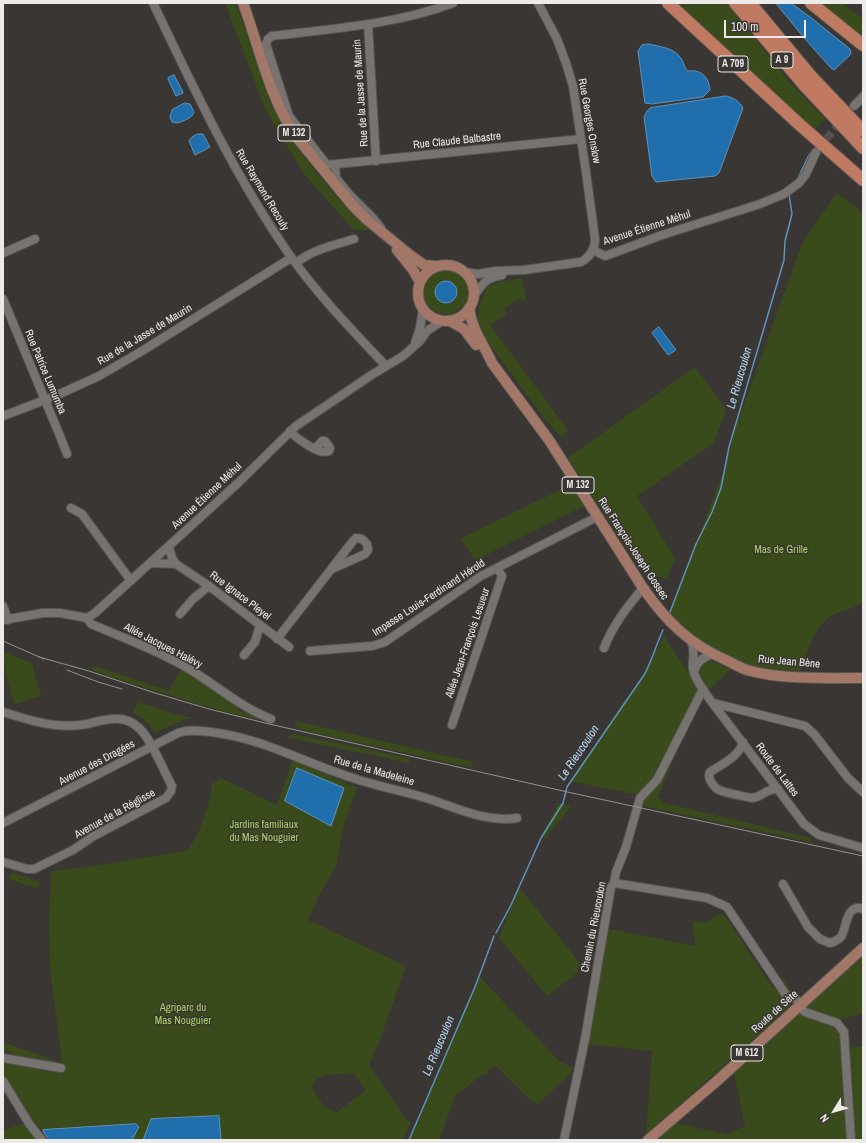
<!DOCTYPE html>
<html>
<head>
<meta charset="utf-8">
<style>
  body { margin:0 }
  #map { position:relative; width:866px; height:1143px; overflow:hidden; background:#393633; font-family:"Archivo Narrow",sans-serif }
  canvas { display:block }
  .frame { position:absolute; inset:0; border:4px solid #edebe9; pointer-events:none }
  .north { position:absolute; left:814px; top:1091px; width:40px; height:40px; -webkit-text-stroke:3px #393633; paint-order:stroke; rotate:233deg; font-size:11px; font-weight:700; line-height:16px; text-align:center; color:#edebe9 }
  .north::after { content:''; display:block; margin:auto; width:14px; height:18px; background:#edebe9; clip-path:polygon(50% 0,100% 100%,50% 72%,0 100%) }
  .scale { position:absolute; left:724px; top:20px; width:82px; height:18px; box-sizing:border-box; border:2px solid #edebe9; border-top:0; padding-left:5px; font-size:12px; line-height:14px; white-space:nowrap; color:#edebe9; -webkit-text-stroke:3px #393633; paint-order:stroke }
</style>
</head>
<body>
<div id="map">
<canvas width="866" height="1143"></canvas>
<div class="frame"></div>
<div class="north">N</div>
<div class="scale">100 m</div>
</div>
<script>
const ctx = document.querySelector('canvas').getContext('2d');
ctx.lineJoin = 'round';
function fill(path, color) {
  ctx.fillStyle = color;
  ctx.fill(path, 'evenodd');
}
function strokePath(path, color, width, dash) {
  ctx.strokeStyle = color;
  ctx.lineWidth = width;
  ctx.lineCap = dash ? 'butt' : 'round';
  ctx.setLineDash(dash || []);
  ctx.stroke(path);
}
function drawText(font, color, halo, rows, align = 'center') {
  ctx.font = font + ' "Archivo Narrow",sans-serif';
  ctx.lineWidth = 3;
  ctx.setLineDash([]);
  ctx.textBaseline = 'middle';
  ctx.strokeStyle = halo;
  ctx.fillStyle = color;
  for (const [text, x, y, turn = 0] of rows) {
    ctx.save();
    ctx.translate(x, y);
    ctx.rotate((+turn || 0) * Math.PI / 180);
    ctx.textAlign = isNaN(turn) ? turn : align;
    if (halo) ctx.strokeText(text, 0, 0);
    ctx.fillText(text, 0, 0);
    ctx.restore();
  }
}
const green = new Path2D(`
  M225,3h11l34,99 11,21 16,25 43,53 29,28 -3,2 -13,-2 -49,-55 -39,-65z
  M674,3h52l66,82 33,34 -12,12z
  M820,3h22l21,16v20z
  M837,193l26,20v389c-9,7 -19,8 -28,12 -21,9 -27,38 -35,57 -18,-1 -35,-2 -52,-6 -30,-8 -58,-29 -78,-53l56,-147 11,-44h1l65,-180z
  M424 292a22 22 0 1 1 44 0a22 22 0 1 1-44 0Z
  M522,278l4,21 -4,3 -3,-4 -15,11 3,4 -17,12 78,105 -7,7 -21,-24 -55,-75 -7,-19 1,-13 8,-19 12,-5z
  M695,367l30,41v5l-11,30 -77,53 38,62 -8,21 -26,-9 -73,-112z
  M570,485l14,21 -108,54 -16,-21z
  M664,636l36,55 -45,88 -16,16 -69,-14 74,-106z
  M3,652l29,11 9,33 -27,8 -11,-43z
  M709,660l21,10 -21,20 -8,-13 -2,-8z
  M95,666l74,25 13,-24 57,39 -2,4 18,5 4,5 -37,-9 -112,-34 -18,-7 -1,-2z
  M138,701l6,3 49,15h-8l-30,14c-6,-10 -12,-15 -22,-20z
  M296,721l177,41 -1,4 -3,1 -168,-37 -6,-6z
  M293,734l111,23 5,2 1,3 -2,1c-40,-10 -81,-16 -121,-26z
  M671,756h4l-17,40 6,7 147,35 -1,4 -166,-36 1,-8 11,-11z
  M293,760l57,25 7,2 -14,41 -7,38 -18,31 -10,23 98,46 -25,71 -12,28 37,54 5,3 -8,18h-354l-6,-9v-1l-8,-6 -32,-48v-16l58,8 1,-5 -12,-94 -1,-51 2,-47 28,-3 108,-17c14,-19 22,-43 25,-67l9,-6 56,27zM355,1073v2l11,15 -29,22 -13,-5 -12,-20 4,-8 9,-4z
  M558,803l13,3 -25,31 -5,1z
  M11,872l29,10 -3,7 -28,-10z
  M519,887l60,75 -1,10 -31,24 -48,-58z
  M719,914l5,1 49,73 11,-9 9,16 5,4 -152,136 6,-84 -65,-7 22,-115 87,17 -4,-25 14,2z
  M863,956v57l-24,7 -34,-12z
  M480,977l79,84 16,8 -37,35 -8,-4 -35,-35 -7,6 -1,3h-4l-28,22 -16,44h-29z
  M801,1012l37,14 5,7 6,107h-192l19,-17 53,12 1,-2 15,-7 -11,-53z
  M3,1042l56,20 -1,3 -45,-10 -4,-4h-6z
  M863,1046v94h-9l-7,-93z
  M26,1123l13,17h-36v-10z`);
const water = new Path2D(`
  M776,3h15l23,17 36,29 1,5 -17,16 -3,-2 -26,-29z
  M648,44c10,2 26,4 32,13 4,4 3,10 8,14 13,-2 21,6 22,19l-7,7 -51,7 -7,-1 -7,-52 4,-6z
  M174,75l8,15 1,3 -7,3 -8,-17v-1z
  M726,96c7,1 14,6 17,12l-24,65 -4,3 -59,6 -4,-6 -8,-59 3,-6 3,-3z
  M185,103l5,1 4,8c-2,7 -10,8 -16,11l-6,-1 -2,-5 2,-7z
  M198,134h5l7,13 -15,8 -6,-14 3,-4z
  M435 292a11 11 0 1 1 22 0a11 11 0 1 1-22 0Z
  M659,327l17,23 -8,5 -16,-22z
  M297,768l47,20 -13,38 -46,-25z
  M219,1116l2,24h-78l8,-21z
  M136,1124l3,3 -7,13h-83l-6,-9v-1z`);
const stream = new Path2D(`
  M851,103l12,-12
  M797,180l11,-23 4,-6
  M670,612l26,-68 16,-32 9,-24 8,-41 55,-187 1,-19 7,-27 -3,-20
  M496,933l15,-28 30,-67 22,-35 4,-16 77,-112c8,-14 12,-30 19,-45
  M409,1140l66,-153 19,-51`);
const minorTunnel = new Path2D(`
  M819,148l23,-28`);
const minor = new Path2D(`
  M153,3c41,86 81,172 136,251 28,40 63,76 97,112
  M453,3c-55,21 -122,26 -181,33l-4,3 -2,5 23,72 38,49 254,-26
  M368,24l8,137
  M854,106l9,-9
  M335,165l1,13 13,16 23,23 9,11
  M593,250l12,6 3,-1 54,-20 98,-31 24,-10 15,-11 7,-9 10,-22
  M3,253l32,-14
  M296,263c16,-13 38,-18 58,-24
  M465,272l13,2 18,-3 28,-1 57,-8c9,-5 14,-12 14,-23l-9,-67 -13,-86 -7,-23 -9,-24 -19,-36
  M474,296c9,-13 12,-18 28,-21
  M3,299l57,137 7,18
  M415,343l5,-15 3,-19
  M3,416l50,-19 46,-21 43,-25 149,-93
  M290,431c6,7 30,25 39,20l1,-3 -5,-7h-3l-7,8
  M71,508l11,6 49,67
  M169,547l3,11 4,6 33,22 80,61
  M151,563l25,1
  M3,606l5,14
  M180,614l13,-15 16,-13
  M87,618l4,6c33,14 68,27 100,46 27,17 50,37 80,49
  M3,620l40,-7h17l27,5 8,-5 143,-130 58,-57 77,-52 30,-18 17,-15 7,-10 15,-10
  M277,639l76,-98 3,-3 6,1 5,5 1,6 -3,4 -33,15
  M691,641c5,10 1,17 2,28 1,9 10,20 15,28l96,127 15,11 44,13
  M604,648c9,-23 23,-41 39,-60
  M310,651l62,-5 13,-4 96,-66 116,-59
  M244,655l11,-13 5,-17
  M695,669c2,-8 9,-12 17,-15
  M713,703l92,23 9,8 34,44 15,14
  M3,712c17,5 36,12 53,13 10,1 21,1 31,-1 18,-4 36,-11 52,4 13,12 24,42 33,58l-1,5 -5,7 -74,39 -19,13 -39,19h-7l-24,-7
  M452,725l50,-149 -5,-8
  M743,742c-4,15 -21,22 -33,30 -3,5 2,13 7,17 6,4 27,7 35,9 11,-1 12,-9 26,-9
  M3,823l175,-90c11,-4 22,-2 33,-1 50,6 92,30 139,45 26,9 53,14 79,22 28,9 58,24 88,19
  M614,883l93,15 20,9 59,88 10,4 5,9 4,4 32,11 7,9 7,108
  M783,884l25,43 12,12 10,4c4,-1 8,-3 11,-6 6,-10 5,-34 22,-28
  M3,1058l58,10
  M3,1081l27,44 12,15
  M564,1140l21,-101 26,-152 3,-4 2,-11 10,-25 14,-49 17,-18 46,-91`);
const major = new Path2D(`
  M243,3c17,46 26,96 55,136l55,67 13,13 44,36 14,10 12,1
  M397,250l16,20 7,12
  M418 293a28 28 0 1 1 56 0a28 28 0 1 1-56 0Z
  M469,308c3,22 14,35 23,55l57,77 94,148c24,34 46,56 85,73 6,3 13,7 19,9 34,10 80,8 116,8
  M450,321l14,8 12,16
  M648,1140l69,-59 146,-133`);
const highway = new Path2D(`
  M668,3l131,121 64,56
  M735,3l69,82 59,63
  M750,3l60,72 53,56
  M811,3l52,42`);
const tram = new Path2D(`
  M3,641l41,18
  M39,657l50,14 66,22 54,16 56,14 307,70 291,63
  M67,670l31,12 24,7`);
const shields = [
  [782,60,22],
  [733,64,30],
  [294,133,32],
  [578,485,32],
  [747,1053,32]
];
const shieldNames = [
  ["A 9",782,60],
  ["A 709",733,64],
  ["M 132",294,133],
  ["M 132",578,485],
  ["M 612",747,1053]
];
const streetNames = [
  ["Rue de la Jasse de Maurin",361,93,-94],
  ["Rue Georges Onslow",589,121,80],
  ["Rue Claude Balbastre",457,141,-6],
  ["Rue Raymond Recouly",262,190,59],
  ["Avenue Étienne Méhul",647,228,-18],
  ["Rue de la Jasse de Maurin",145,335,-31],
  ["Rue Patrice Lumumba",45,372,67],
  ["Avenue Étienne Méhul",207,496,-43],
  ["Rue François-Joseph Gossec",633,549,57],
  ["Rue Ignace Pleyel",240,596,37],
  ["Impasse Louis-Ferdinand Hérold",429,598,-33],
  ["Allée Jean-François Lesueur",468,643,-71],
  ["Allée Jacques Halévy",163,646,27],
  ["Rue Jean Bène",789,662,5],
  ["Avenue des Dragées",97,763,-28],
  ["Route de Lattes",777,770,53],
  ["Rue de la Madeleine",374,771,16],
  ["Avenue de la Réglisse",115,814,-29],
  ["Chemin du Rieucoulon",594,927,-79],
  ["Route de Sète",775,1012,-42]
];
const parkNames = [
  ["Mas de Grille",781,550],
  ["Jardins familiaux",264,825],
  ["du Mas Nouguier",264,838],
  ["Agriparc du",183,1008],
  ["Mas Nouguier",183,1021]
];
const waterNames = [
  ["Le Rieucoulon",740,378,-74],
  ["Le Rieucoulon",579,753,-56],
  ["Le Rieucoulon",439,1046,-67]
];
fill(green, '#3a4b1b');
fill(water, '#216eac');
strokePath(water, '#5e94be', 1);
strokePath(stream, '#5e94be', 1.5);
strokePath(minorTunnel, '#54514e', 8, [8, 4]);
strokePath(minor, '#565350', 10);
strokePath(major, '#565350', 12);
strokePath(highway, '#565350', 14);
strokePath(minor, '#777370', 8);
strokePath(major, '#a27767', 10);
strokePath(highway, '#bf7a61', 12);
strokePath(tram, '#959390', 1);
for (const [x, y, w] of shields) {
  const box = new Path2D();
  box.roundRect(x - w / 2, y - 8, w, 16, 3);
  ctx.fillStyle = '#393633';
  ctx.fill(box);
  strokePath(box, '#edebe9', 1);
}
drawText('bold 10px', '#edebe9', null, shieldNames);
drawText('11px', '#edebe9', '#393633', streetNames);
drawText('11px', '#a9d25d', '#393633', parkNames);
drawText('italic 12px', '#b7dbfd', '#393633', waterNames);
</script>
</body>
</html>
